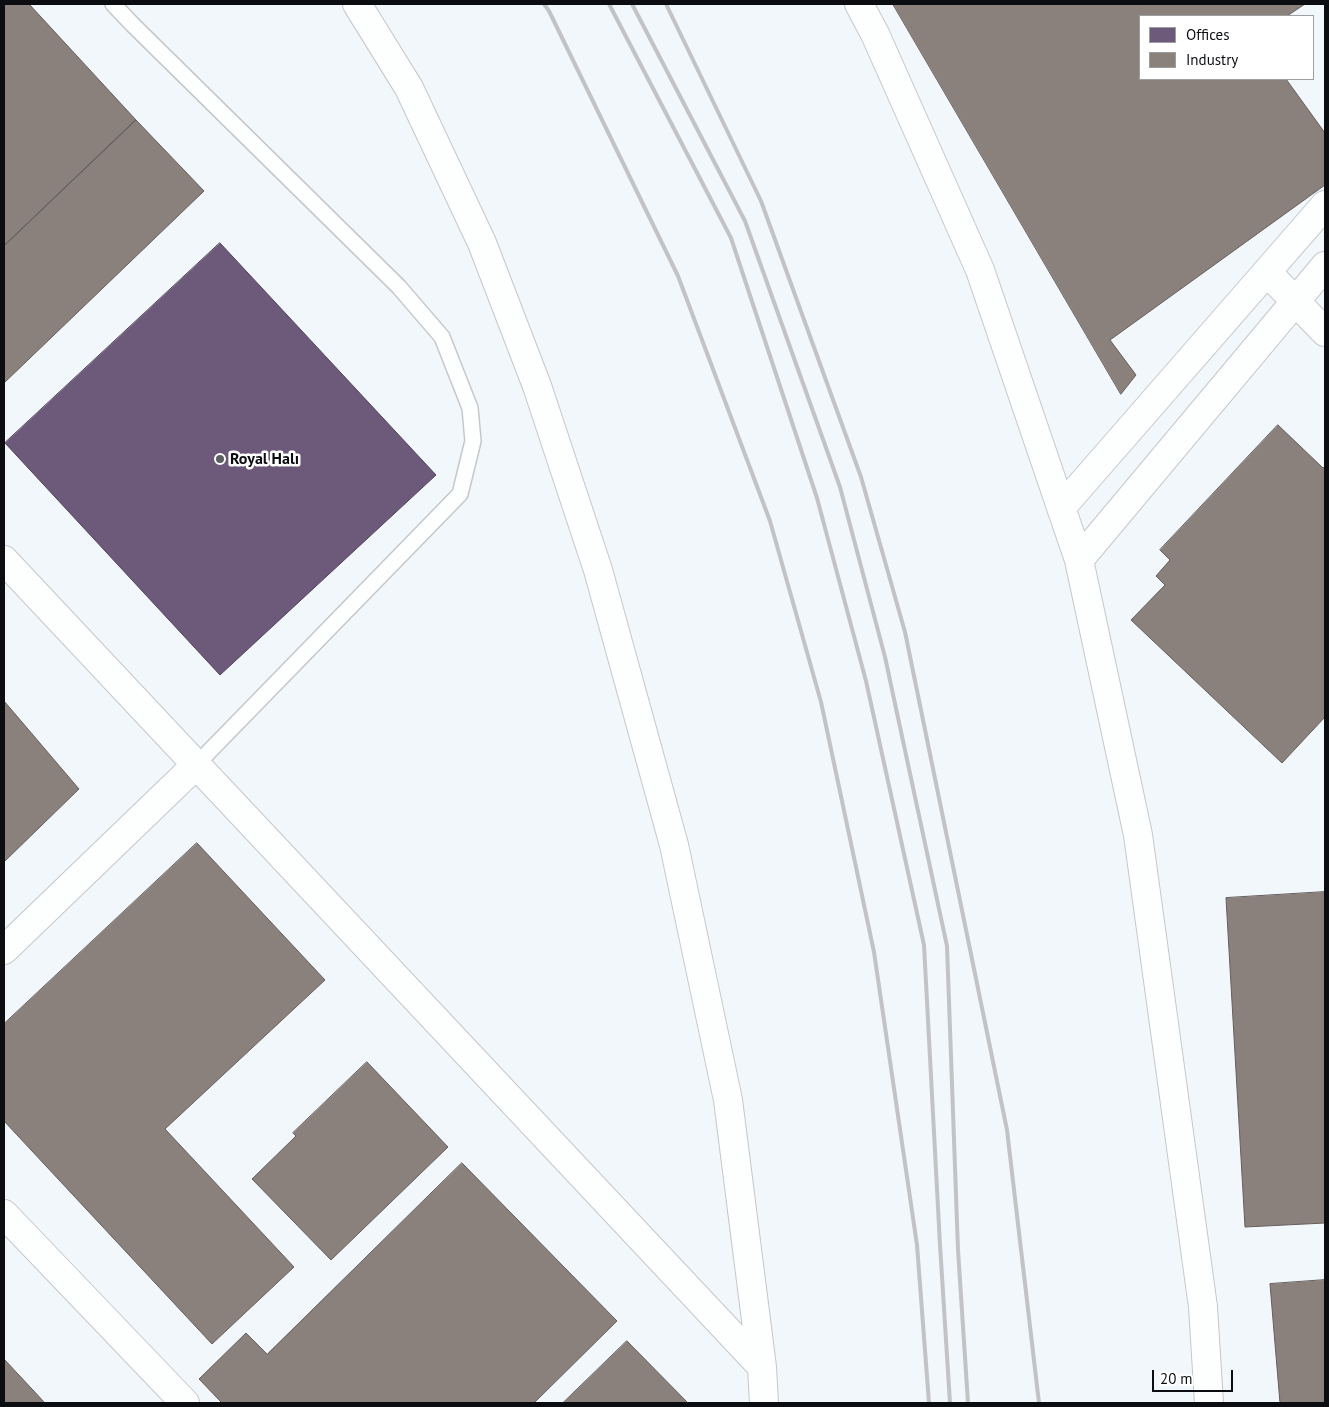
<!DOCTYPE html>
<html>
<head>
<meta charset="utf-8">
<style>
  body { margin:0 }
  #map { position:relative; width:1329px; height:1407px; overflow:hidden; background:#f2f7fb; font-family:"PT Sans",sans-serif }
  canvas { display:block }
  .frame { position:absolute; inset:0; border:5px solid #0b0d10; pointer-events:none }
  .legend { position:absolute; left:1139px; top:15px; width:175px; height:65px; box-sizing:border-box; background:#fff; border:1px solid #9d9e9f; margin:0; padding:6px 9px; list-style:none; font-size:15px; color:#0b0d10 }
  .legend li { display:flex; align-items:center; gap:10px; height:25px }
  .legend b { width:25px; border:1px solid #9d9e9f }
  .scale { position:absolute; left:1152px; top:1370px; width:81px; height:22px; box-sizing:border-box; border:2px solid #0b0d10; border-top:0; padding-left:6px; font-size:15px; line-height:18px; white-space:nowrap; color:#0b0d10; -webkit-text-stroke:4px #fff; paint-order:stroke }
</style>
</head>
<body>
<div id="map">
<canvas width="1329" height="1407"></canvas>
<div class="frame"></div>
<ul class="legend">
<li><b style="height:14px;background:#6d597a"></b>Offices</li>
<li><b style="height:14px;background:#8a817c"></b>Industry</li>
</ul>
<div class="scale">20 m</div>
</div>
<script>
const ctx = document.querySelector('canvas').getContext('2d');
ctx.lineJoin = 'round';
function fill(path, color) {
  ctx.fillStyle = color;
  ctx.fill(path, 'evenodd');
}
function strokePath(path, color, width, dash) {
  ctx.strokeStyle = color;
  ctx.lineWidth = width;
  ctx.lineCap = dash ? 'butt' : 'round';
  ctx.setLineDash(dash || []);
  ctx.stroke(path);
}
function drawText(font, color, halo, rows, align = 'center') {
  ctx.font = font + ' "PT Sans",sans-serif';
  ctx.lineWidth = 5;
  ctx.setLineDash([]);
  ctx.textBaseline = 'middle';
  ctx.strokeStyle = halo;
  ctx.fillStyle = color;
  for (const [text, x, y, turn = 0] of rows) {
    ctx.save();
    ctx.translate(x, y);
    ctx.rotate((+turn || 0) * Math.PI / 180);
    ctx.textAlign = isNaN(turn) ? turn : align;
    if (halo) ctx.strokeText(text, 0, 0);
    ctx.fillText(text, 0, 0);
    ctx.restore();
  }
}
const offices = new Path2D(`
  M220,243l216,232 -216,200 -215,-232z`);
const industry = new Path2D(`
  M4,4h25l107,116 -132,126z
  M893,4h412l-18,12h-147v63h146l39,54v52l-215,155 26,35 -15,19z
  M136,120l68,71 -200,192v-137z
  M1278,425l45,43 2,-2v251l-43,46 -151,-143 34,-35 -9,-9 14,-16 -10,-10z
  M4,701l75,88 -75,73z
  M197,843l128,137 -160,149 129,138 -82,77 -208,-223v-97z
  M1325,892v331l-80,4 -19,-329z
  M367,1062l81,85 -117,113 -79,-81 44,-43 -3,-3z
  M462,1163l155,158 -83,82h-312l-23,-24 47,-46 21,21z
  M1325,1280v123h-45l-10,-119z
  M627,1341l61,62h-125z
  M4,1359l41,44h-41z`);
const service = new Path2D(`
  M113,4l20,21 266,262 43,50 28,71 3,33 -13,53 -264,271`);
const minor = new Path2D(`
  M357,4l52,84 73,155 55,143 61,184 76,275 54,255 34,267 2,36
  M859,4l16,30 105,236 99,290 59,275 65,472 6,96
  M1267,272l58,60
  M1061,508l264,-303
  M4,560l758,807
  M1079,560l246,-294
  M4,950l192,-185
  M4,1214l181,189`);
const rail = new Path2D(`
  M544,4l5,7 129,265 92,245 51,181 53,250 43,293 12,158
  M609,4l122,234 86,260 49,183 58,264 16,300 10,158
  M632,4l113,217 95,266 45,170 62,289 11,304 10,153
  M666,4l95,197 100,276 44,155 102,498 32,273`);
const markers = [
  [220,459,5,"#5c5f62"]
];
const poiNames = [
  ["Royal Halı",230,459]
];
fill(offices, '#6d597a');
strokePath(offices, '#50425a', 1);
fill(industry, '#8a817c');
strokePath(industry, '#645e5c', 1);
strokePath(service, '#c4c8cb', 18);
strokePath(minor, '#c4c8cb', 30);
strokePath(service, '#fdfefe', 15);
strokePath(minor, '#fdfefe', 28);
strokePath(rail, '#c2c3c5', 4);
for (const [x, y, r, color] of markers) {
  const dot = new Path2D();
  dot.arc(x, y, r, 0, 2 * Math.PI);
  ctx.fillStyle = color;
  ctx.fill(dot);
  strokePath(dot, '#fff', 2);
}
drawText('bold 16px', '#0b0d10', '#fff', poiNames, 'left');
</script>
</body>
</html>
